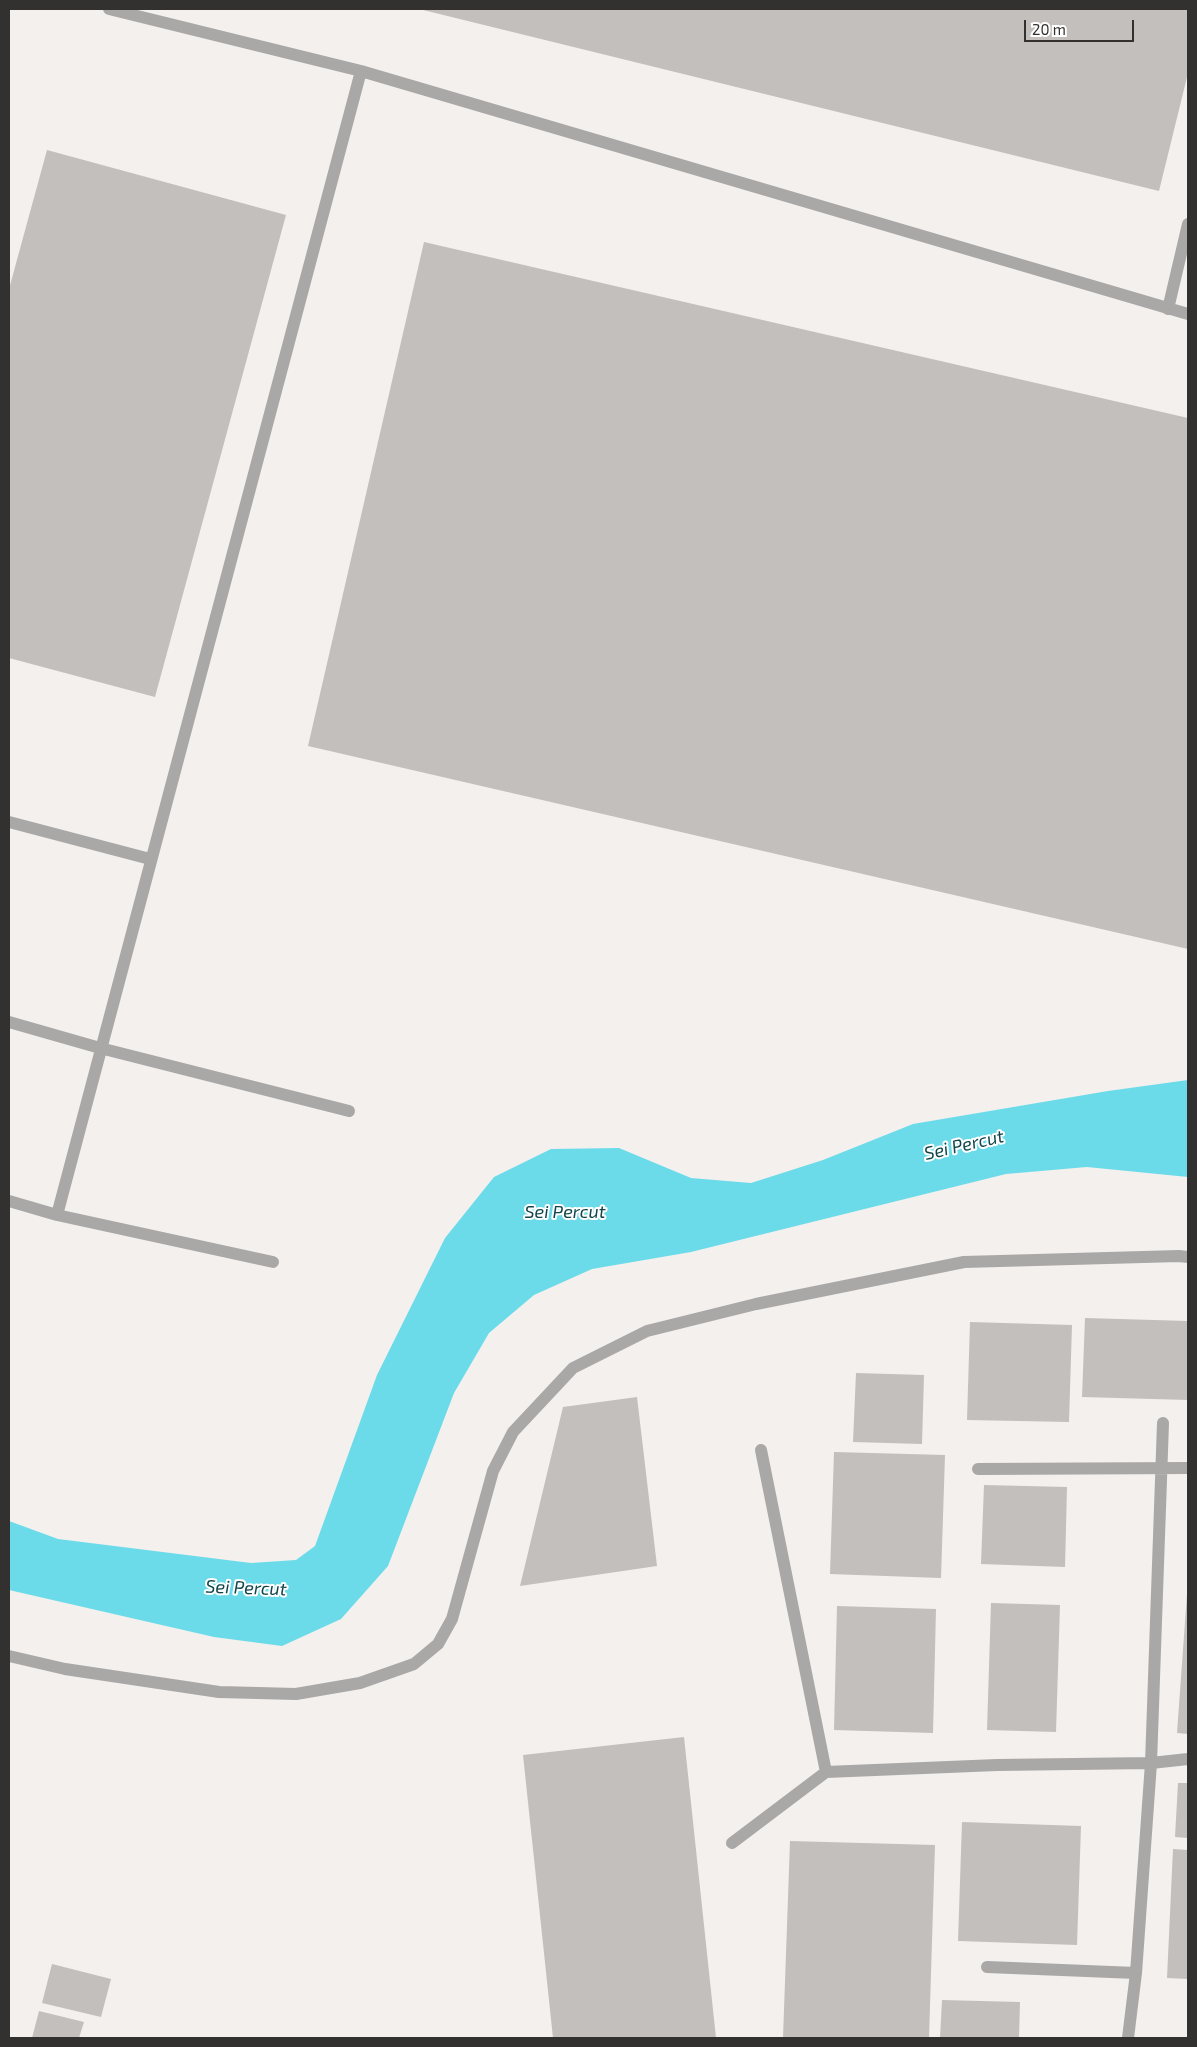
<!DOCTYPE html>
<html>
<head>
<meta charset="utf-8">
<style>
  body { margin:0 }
  #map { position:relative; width:1197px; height:2047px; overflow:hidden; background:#f3f0ee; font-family:"Exo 2",sans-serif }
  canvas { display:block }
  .frame { position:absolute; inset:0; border:10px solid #323130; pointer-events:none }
  .scale { position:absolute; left:1024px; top:20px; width:110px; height:22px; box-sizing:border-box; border:2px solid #323130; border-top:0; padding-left:6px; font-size:15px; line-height:18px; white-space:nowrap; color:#323130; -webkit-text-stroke:4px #fff; paint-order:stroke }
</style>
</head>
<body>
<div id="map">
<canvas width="1197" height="2047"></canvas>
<div class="frame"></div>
<div class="scale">20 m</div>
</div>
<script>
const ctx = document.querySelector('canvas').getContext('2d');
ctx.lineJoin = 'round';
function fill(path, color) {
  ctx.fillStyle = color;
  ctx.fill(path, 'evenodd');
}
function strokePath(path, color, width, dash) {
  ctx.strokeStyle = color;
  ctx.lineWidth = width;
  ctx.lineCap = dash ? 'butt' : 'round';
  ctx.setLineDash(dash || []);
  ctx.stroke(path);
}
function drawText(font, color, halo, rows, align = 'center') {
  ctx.font = font + ' "Exo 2",sans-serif';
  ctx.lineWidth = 4;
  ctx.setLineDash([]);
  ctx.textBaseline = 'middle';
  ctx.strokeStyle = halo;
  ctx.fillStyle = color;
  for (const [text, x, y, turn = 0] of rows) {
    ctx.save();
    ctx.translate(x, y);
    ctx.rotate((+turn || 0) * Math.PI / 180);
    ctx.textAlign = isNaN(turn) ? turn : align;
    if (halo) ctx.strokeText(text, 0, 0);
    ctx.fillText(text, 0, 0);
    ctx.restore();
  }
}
const water = new Path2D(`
  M1188,1080v97l-101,-10 -81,7 -315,78 -99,17 -58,26 -45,38 -35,60 -66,173 -47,53 -59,27 -68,-9 -205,-47v-69l49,18 193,24 45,-3 19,-14 62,-171 68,-137 49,-61 57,-28 68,-1 72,30 60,5 72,-23 90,-36 195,-33z`);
const building = new Path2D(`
  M419,9h769v64l-29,118z
  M47,150l239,65 -131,482 -146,-39v-369z
  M424,242l764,176v531l-880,-203z
  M1085,1318l103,3v79l-106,-3z
  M970,1322l102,3 -3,97 -102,-2z
  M856,1373l68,2 -2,69 -69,-2z
  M637,1397l20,169 -137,20 43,-179z
  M834,1452l111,3 -4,123 -111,-4z
  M984,1485l83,2 -2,80 -84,-3z
  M1187,1594h1v140l-11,-1z
  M991,1603l69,2 -4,127 -69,-2z
  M837,1606l99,3 -3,124 -99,-3z
  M684,1737l32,301h-163l-30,-283z
  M1178,1783h10v55l-13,-1z
  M962,1822l119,4 -4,119 -119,-4z
  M790,1841l145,4 -6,193h-146z
  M1173,1849l15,1v129l-21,-1z
  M52,1964l59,15 -10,38 -59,-14z
  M942,2000l78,2 -1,36h-79z
  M39,2011l45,11 -5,16h-47z`);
const service = new Path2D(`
  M109,9l252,62 827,243
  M1168,309l20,-85
  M9,822l141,37
  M9,1022l91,26 249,63
  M9,1201l48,14 216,47
  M57,1215l304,-1144
  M978,1469l210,-1
  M826,1772l171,-7 154,-2 37,-4
  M732,1843l94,-71 -65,-322
  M987,1967l149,6
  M1128,2038l8,-65 15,-210 12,-340`);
const minor = new Path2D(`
  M9,1656l56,13 154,23 77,2 64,-11 54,-19 24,-20 14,-25 41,-148 20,-39 60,-64 74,-37 109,-27 208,-42 215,-6 9,1`);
const waterNames = [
  ["Sei Percut",964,1145,-13],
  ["Sei Percut",565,1212],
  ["Sei Percut",246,1588,2]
];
fill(water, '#6bdbe9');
fill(building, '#c2bfbd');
strokePath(service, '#a9a8a7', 12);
strokePath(minor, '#a9a8a7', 12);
drawText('italic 18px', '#11454b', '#fff', waterNames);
</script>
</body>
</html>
